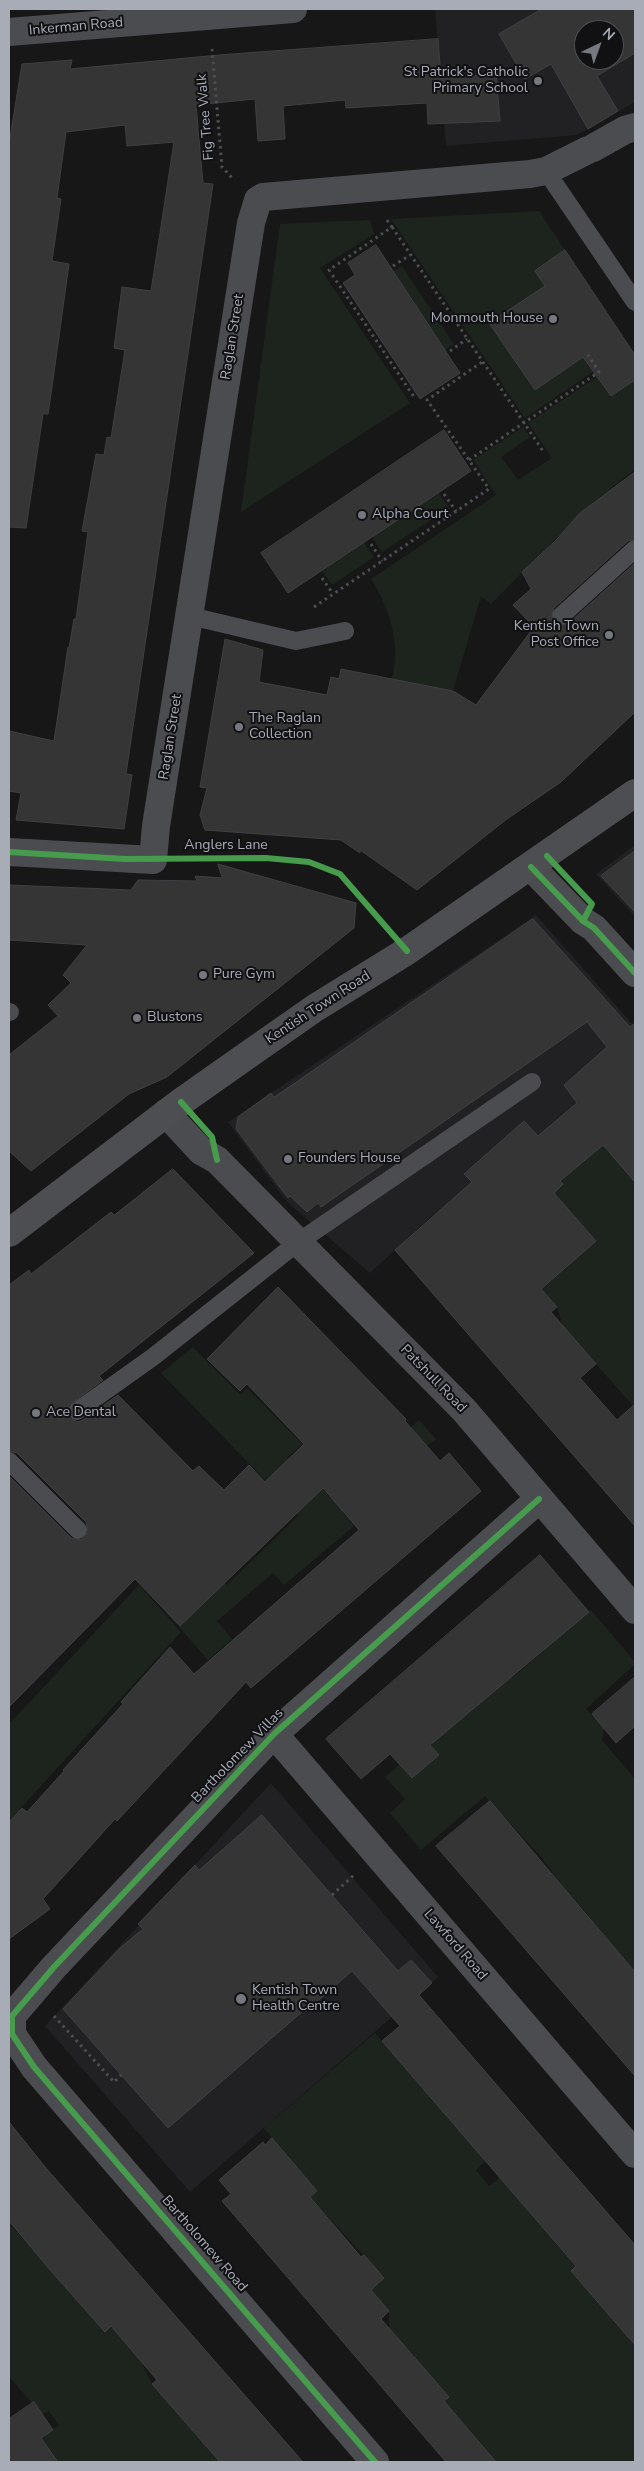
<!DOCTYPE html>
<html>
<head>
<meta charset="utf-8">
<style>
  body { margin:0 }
  #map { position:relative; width:644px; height:2471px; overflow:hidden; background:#171717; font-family:"Nunito Sans",sans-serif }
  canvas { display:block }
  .frame { position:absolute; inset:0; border:10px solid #a8acb7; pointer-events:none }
  .north { position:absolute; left:574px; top:20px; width:50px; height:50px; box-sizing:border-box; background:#111113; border:1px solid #4d4f55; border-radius:50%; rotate:42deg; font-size:14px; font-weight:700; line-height:20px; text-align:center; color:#a8acb7 }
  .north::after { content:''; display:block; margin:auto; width:18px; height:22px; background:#75787f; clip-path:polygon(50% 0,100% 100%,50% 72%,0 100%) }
</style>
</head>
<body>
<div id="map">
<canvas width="644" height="2471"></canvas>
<div class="frame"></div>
<div class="north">N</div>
</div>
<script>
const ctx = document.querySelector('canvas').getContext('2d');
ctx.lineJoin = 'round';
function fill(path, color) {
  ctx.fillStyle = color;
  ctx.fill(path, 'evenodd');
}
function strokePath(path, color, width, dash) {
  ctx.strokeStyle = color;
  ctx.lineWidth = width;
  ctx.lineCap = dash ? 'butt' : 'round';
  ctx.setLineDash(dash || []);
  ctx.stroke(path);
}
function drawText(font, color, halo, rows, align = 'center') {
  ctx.font = font + ' "Nunito Sans",sans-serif';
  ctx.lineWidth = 4;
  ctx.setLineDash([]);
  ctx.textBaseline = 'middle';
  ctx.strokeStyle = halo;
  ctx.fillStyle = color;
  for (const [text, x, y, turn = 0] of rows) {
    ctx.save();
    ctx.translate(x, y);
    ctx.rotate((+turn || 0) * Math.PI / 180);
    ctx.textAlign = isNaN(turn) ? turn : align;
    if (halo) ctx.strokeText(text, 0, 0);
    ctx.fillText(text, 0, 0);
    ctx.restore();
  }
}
const built = new Path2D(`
  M435,9h200v93l-58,33 -131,11zM584,30h30v30h-30z
  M635,845v72l-39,-43z
  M536,915l99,112v23l-63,57 -14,18 -19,52 57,64 -33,29 -102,-60 -25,2 -66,61 -83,-71 -59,-80z
  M271,1783l167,194 -248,215 -145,-166z`);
const green = new Path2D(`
  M539,211l26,39 -14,45 -12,-5 -50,33 46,67 49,-34 10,15 -69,47 -134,-199z
  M370,220l4,14 -54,34 90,135 -169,109 39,-288z
  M402,266l52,78 -9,6 -52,-79z
  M597,377l14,19 24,-16v89l-48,38 -96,97 -10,-8 -28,95 -61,-12c9,-34 -2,-71 -21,-100l125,-84 -23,-35 50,-33 7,10 -29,20 17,23 34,-22 -24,-35z
  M439,493l10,15 -67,44 -10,-15z
  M364,543l10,14 -42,28 -10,-14z
  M572,1107l12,12 14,30 5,-4 7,9 9,-9 16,18v25l-2,3 2,2v215l-72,-81 -6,-20 -101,-66 -22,-25 2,-4 25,-2 102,60 33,-30 -57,-63 19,-52z
  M193,1347l47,48 7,-7 55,56 -15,14 9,9 3,-2 33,34 37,-36 50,-43 17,19 -94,73 12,14 -70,59 -11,-12 -56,48 15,18 -24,21 -43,-49 43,-44 19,18 72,-70 -138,-142z
  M139,1585l42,47 -172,189v-97z
  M591,1610l44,52v2l-49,45 18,19 -2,12 33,39v193l-30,-35 -24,-16 7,-6 -24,-27 -22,-30 -57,-62 -64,54 -31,-37 15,-14 -20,-22 14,-12 13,13 27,-23 -22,-24 81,-69 14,16 33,-28 -14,-16 44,-10z
  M375,2033l111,128 -10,9 13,16 11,-8 76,89 -5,4 53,61 7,-3 4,6v127h-139l-52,-61 5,-4 -38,-36 4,-4 -7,-8 -5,3 -14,-16v-25l-18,-21 13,-12 -74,-81 7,-6 -53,-63z
  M9,2223l96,109 6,-6 29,33 12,25 68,78h-162l-19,-22 20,-15 -10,-14 -7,4 -33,-39z`);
const building = new Path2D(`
  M542,9h93v44l-38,23 21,35 -30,18 -37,-65 -26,15 -26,-45zM584,30h30v30h-30z
  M438,39l3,40 55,-5 4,47 -72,3 -1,-21 -81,5 -1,-8 -62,6 2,33 -27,2 -3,-42 -59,6 7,78 10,1 -87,590 6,1 -8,54 -108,-9 5,-27 -12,-2v-60l45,10 14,-94 1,1 5,-29h2l12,-87 -6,-1 14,-77 8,1 3,-18 4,1 14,-88 -11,-2 8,-61 29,4 23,-149 -47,4 -2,-21 -59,7 -9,66 4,1 -9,62 17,3 -17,123 -4,27h-5l-17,114 -17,-1v-383l13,-80 50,-4 -2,9 149,-14z
  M376,245l84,128 -40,26 -77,-116 12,-8 -7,-12z
  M565,250l70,105v25l-24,16 -28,-39 -48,33 -46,-67 56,-37 -10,-15z
  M444,430l27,41 -183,122 -27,-40z
  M635,472v67l-7,2 -74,67 -3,10 6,8 11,-2 67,-61v149l-74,70 -54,37 -90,71 -57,-40v3l-19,-13 -136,-10 -5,-15 7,-27 -7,-1 25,-148 38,11 -4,32 68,13 4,-18 8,2 2,-10 112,22 23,14 58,-78 -21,-22 18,-16 -9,-17 33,-31 25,-28z
  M635,851v61l-34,-36z
  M218,864l138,39 -2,25 -187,149 -38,17 -98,77 -22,-20v-96l49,-39 -10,-11 23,-22 -8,-8 24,-30 -78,-5v-55l122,5 7,-10 59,1 -2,-5 27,2z
  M533,919l97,108 5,-4v159l-32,-37 -43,36 3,3 -9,9 42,48 -55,48 16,18 -6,5 45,52 -16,14 37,42 18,-16v122l-240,-276 77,-68 -8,-8 60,-53 14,15 39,-33 -13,-18 43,-38 -20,-25 -266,185 -3,-4 -11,9 -17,-16 -2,2 -52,-69 2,-12 33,-24 3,4z
  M173,1169l81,84 -155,123 4,4 -35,26 1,12 9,4 5,-2 35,-25 75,76 6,-5 25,24 25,-25 16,17 39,-38 -57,-60 -7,7 -33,-32 71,-72 128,132 -1,2 35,40 9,-8 32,38 -230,197 -5,-6 -129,139 -2,-2 -72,80 7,10 -41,30v-117l13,-14 5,4 37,-41 -1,-1 60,-66 -2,-2 49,-55 24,27 165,-144 -36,-42 -143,138 -45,-47 -126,128v-231l62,62 10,2 7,-8 -2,-10 -69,-69 -8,-2v-166l20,-15 2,4 80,-62 3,3z
  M540,1555l49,57 -159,133 9,10 -27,23 -22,-24 -29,25 -35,-40z
  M635,1677v49l-19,17 -24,-29z
  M490,1801l145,171v104l-199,-230z
  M262,1815l136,156 13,-11 21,23 -13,12 216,250v100l-64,-74 5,-5 -194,-225 18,-15 -48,-55 -47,41 -2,-1 -135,117 -105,-119 57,-61 23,-19 -5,-5 57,-59 4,5z
  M9,2122l37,46 257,294h-83l-68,-78 5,-4 -46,-54 -6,6 -54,-61 -42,-50z
  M272,2138l45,53 -7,6 51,60 3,-2 20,23 -13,12 18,21 -8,8 68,78 -5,4 52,61h-50l-224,-261 9,-7 -12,-14 44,-38 2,3z
  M34,2402l19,28 -12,8 17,24h-49v-43z`);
const path = new Path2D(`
  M212,49l10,118 12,13
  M387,220l5,7 -63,43 85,127
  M392,227l151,224
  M393,266l17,-11
  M450,351l17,-12
  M469,460l130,-88 -11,-17
  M444,494l12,17
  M371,544l11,17
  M322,578l11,16
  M314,607l175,-118 -62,-89 55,-38
  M332,1895l22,-20
  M54,2016l60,66 7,-7`);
const service = new Path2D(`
  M546,171l89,131
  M190,616l106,25 49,-10
  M561,616l74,-67
  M9,1012h1
  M77,1411l76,-54 144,-114 235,-161
  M9,1461l69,69`);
const minor = new Path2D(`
  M9,32l284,-23
  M593,148l32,-18 10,-3
  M9,852l144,8 3,-34 95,-603 7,-23 5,-3 267,-23 16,-3 42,-21
  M531,867l52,54 11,7 41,45
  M166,1113l35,38 16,9 247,250 171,200
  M274,1734l361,420
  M375,2462l-341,-395 -22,-33v-18l42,-49 220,-233 265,-235`);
const primary = new Path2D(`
  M9,1233l172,-131 61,-43 73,-51 92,-57 228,-158`);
const cycleway = new Path2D(`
  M9,852l116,7 141,-1 43,4 31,12 67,77
  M547,856l45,48 -9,17
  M531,867l52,54 11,7 41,45
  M181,1102l31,35 5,23
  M375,2462l-341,-395 -22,-33v-18l42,-49 220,-233 265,-235`);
const markers = [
  [538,81,5,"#75787f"],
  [553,319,5,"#75787f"],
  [362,515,5,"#75787f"],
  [609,635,5,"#75787f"],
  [239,727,5,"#75787f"],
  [203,975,5,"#75787f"],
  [137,1018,5,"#75787f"],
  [288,1159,5,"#75787f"],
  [36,1413,5,"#75787f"],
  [241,1999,6,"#75787f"]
];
const streetNames = [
  ["Inkerman Road",76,27,-5],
  ["Fig Tree Walk",206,117,-95],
  ["Raglan Street",233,337,-81],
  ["Raglan Street",171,737,-81],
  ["Anglers Lane",226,846],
  ["Kentish Town Road",318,1008,-33],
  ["Patshull Road",433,1379,46],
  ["Bartholomew Villas",238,1756,-46],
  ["Lawford Road",455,1945,49],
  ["Bartholomew Road",204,2244,49]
];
const poiNames = [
  ["St Patrick's Catholic",528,73,"right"],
  ["Primary School",528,89,"right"],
  ["Monmouth House",543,319,"right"],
  ["Alpha Court",372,515],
  ["Kentish Town",599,627,"right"],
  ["Post Office",599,643,"right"],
  ["The Raglan",249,719],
  ["Collection",249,735],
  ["Pure Gym",213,975],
  ["Blustons",147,1018],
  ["Founders House",298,1159],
  ["Ace Dental",46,1413],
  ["Kentish Town",252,1991],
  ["Health Centre",252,2007]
];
fill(built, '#212123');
fill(green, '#1d241e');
fill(building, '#353536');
strokePath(building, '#3f4043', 1);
strokePath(path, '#4d4e51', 3, [2.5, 4]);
strokePath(service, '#4b4c50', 18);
strokePath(minor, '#4b4c50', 28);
strokePath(primary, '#4d4e52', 28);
strokePath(cycleway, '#469c4c', 6);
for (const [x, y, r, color] of markers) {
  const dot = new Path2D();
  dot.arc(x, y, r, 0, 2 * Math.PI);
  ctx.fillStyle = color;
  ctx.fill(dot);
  strokePath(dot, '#111113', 2);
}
drawText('14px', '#a8acb7', '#111113', streetNames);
drawText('14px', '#a8acb7', '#111113', poiNames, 'left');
</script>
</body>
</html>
